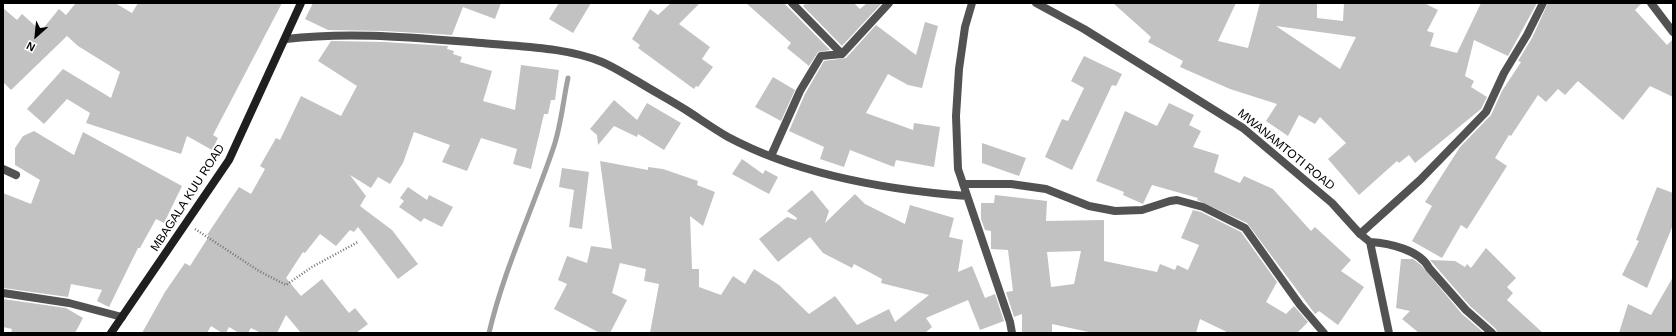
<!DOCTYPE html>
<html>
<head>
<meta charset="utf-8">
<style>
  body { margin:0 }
  #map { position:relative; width:1676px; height:336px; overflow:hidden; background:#fff; font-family:Helvetica,sans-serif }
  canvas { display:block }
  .frame { position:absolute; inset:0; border:4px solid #000; pointer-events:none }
  .north { position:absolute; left:16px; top:16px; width:40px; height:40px; -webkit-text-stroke:3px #fff; paint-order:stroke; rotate:207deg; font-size:11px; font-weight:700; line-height:16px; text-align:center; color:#000 }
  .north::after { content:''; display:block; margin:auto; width:14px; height:18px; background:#000; clip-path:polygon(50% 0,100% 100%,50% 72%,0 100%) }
</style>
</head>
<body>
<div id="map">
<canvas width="1676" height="336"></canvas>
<div class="frame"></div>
<div class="north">N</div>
</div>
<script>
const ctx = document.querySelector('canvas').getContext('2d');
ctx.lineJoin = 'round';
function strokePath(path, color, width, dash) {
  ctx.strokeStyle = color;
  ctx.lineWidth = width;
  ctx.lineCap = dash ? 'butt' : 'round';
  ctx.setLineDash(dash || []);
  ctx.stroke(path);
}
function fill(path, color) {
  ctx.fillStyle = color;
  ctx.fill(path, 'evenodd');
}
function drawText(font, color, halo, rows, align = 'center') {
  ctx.font = font + ' Helvetica,sans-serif';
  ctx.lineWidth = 3.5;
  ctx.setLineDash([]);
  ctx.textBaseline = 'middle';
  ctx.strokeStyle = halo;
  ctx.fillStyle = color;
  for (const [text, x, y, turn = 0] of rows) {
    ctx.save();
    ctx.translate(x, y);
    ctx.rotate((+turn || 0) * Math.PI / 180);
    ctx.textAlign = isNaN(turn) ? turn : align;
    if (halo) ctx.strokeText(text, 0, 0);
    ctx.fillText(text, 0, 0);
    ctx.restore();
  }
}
const stream = new Path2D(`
  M489,333c15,-64 43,-122 64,-184 8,-22 10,-48 15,-71`);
const building = new Path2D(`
  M76,3h39l17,10 6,-10h144l-69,132 5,3 -6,12 -25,-14 -6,18 -95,-31 4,-10 -23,-14 -23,25 -17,-15 36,-40 48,29 9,-26 -42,-26 -11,-10 -56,54 -8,-8v-74l14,12 5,-6 19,17 18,-22 7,6z
  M313,3h188l-6,16 -32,-12 -11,28 -68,-4 -56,-1 -23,-11z
  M559,3h32l-18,30 -24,-14z
  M671,3h29l-21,21 31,23 -8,12 11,8 -15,20 -2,-1 -2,3 -56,-41 2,-3 -8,-6 18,-30 8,6z
  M746,3h38l46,47 -12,2 -9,14 -22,-18 4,-5z
  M806,3h48l6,6 7,-6h15l-40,43 -39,-40z
  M1113,3h123l-18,38 30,7 12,-45h57v15l26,3 1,-18h80l14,7 -11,21 7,2 -4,13 27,7 24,-50h56l-29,53 -34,-16 -9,36 9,5 -3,6 16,10 -6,12 -66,54 -6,-8 -10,8 -2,-2 -38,34 -31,-36 18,-16 -26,-26 -5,7 -16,-9 -11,21 -22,-15 11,-17 -47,-15 -50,-22 3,-6 -35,-19 3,-5zM1276,26l80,11 -16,32z
  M1548,3h94l-7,7 32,35 6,-6v58l-23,-11 -27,34 -45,-39 -13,14 -7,-6 -12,13 -8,-7 -27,41 -2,-1 -14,23 12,8 -40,63 -6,-4 -19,33 -30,-17 20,-35 -7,-4 35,-55 31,-32 11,-24 19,-29 -3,-1 14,-23z
  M925,22l13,4 -16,62 -14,-3 -20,-11 -22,39 47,17 1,-7 26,4 -6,40 -38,-7 -2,7 -44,-17 -6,17 -24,-8 4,-12 -35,-16 16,-37 19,-33 22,-3 30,-33 40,30z
  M331,41l53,1 64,4 -1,3 7,2 -1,3 9,3 -2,5 32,9 -9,30 32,9 6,-45 38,5 -4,30h-4l-3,14h-4l-13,55 -18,-5 4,-15 -36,-11 -14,33 -25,-9 8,-17 -36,-13 -11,31 -13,21 -12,-7 -7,11 -21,-13 16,21 -6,10 32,24 26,34 -20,15 -40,-52 -4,5 -4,-2 -14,16 -16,-12 -15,19 -2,-1 -17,26 15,18 21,-17 27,34 6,-5 13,16 -12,9h-55l-15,-18 -9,18h-16l-10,-5 -3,5h-9l-10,-6 -3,6h-4l-11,-7 -4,7h-65l23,-41 20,-29 5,3 19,-30 -2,-1 32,-48 12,7 14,-25 -5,-3 16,-28 4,2 21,-44 40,20 16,-30 -39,-25z
  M1084,56l38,18 -6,12 -4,-1 -40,85 -27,-13 17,-38 6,2 16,-33 -13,-7z
  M773,77l22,13 -14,31 -26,-14z
  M614,100l23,20 10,-17 34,20 -17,27 -26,-16 -1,3 -23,-11 -16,19 -1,-10 -7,-6z
  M1169,103l25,12 -5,10 12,6 -8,16 26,8 -5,17 26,11 4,-7 29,13 38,42 4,-4 36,33 -10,11 23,16 -26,38 -19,-14 -4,3 -68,-91 -50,-23 1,-2 -46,-13 -9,19 -20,-9 1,-3 -28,-11 29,-70 32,15z
  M34,131l40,24 9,-23 99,54 -18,37 -8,-4 -16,29h-2l-29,59 -12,-6 5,-11 -31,-6 -3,13 -65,-9v-95l28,11 9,-24 -25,-15v-17l8,-12z
  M982,143l44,15 -7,18 -37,-13z
  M742,159l21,15 2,-4 13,7 -9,17 -37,-20z
  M600,161l48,9v-3l15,2 35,12 -1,4 18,7 -12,34 -13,-10 2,53h7v18l22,8 12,-19 12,8 9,-15 25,16 30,29 26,-18 22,29 32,-16 6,13 34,-27 -48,-12 1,-4 -28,-15 -2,4 -29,-15 -13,-16 -32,25 -19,-23 28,-22 9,3 1,-2 -10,-7 25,-21 17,21 -4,12 30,-29 10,10 40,20 5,-19 44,13 -5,19 14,3 -5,32 14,-6 13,32 10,-4 9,27 -24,9 -12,-30 -42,18 6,9 -7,6h-275l9,-49 -15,-3 2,-12 -26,-6 -8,30 15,7 -17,33h-10l-46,-24 13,-25 -9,-4 9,-24 20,7 4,-17 21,3z
  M562,168l27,4 -7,57 -13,-2 5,-37 -15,-3z
  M408,187l19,13 2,-5 24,12 -11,20 -18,-9 -3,4 -22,-15 5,-6 -4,-3z
  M1657,187l16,6v32l-26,63 -25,-13 17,-34 -3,-1z
  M995,195l52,6 -1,20 58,-1v41l53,11 3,-8 15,6 2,-5 11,5 11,-25 -18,-7 12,-28 8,2 40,20 36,50 -11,20 20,12 8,-8 14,16 -11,11h-68l-29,-14 -4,14h-103l-41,-9v9h-30v-19l-8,3 -8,-25 7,-1 -5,-41 -17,-1v-18l-6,-1 -4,-11v-16h13zM1081,251l-7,33 -23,3 -4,-35z
  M1486,248l30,30 -9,9 6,6 -6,7 36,33h-46l-1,-4 -26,-23 -40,-46 25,1 10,6 2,-3 4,4z
  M1401,259h12l8,6 41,49 22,19h-65l-17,-14 8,-8 -14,-3z
  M1673,277v56h-54l9,-29 23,11z
  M3,299l63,9 17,10 -8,15h-64l1,-4 -9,-2z`);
const path = new Path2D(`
  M195,229l64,42 27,14 26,-18 46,-25`);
const street = new Path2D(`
  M792,3l50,51
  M972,3l-7,24 -6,42 -3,47 2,53 52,153 2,11
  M1036,3l48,26 159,99 89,75 28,31 10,8 19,91
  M1651,3l22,29
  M286,39c65,-8 131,-1 196,4 39,4 83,4 120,19 12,5 24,13 35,19 16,10 33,19 49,29 14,9 28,19 42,27 71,38 159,53 239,59
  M771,156l29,-65 21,-35 21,-2 47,-51
  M3,169l13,6
  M963,184h48l35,5 43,17 26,5 27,-1 28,-9 7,-1 26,7 42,21 55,77 24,28
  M1360,234l60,-54 66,-68 18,-39 23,-38 16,-32
  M1370,242c19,1 50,8 59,26l37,42 26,23
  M3,293l66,10 53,14`);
const secondary = new Path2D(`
  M111,333l118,-173 72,-157`);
const streetNames = [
  ["MWANAMTOTI ROAD",1286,150,39],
  ["MBAGALA KUU ROAD",188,198,-57]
];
strokePath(stream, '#a0a0a0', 5);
fill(building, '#c2c2c2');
strokePath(path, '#747474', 2.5, [1, 2]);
strokePath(street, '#525252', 8);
strokePath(secondary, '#1f1f1f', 8);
drawText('12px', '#000', '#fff', streetNames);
</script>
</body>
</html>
